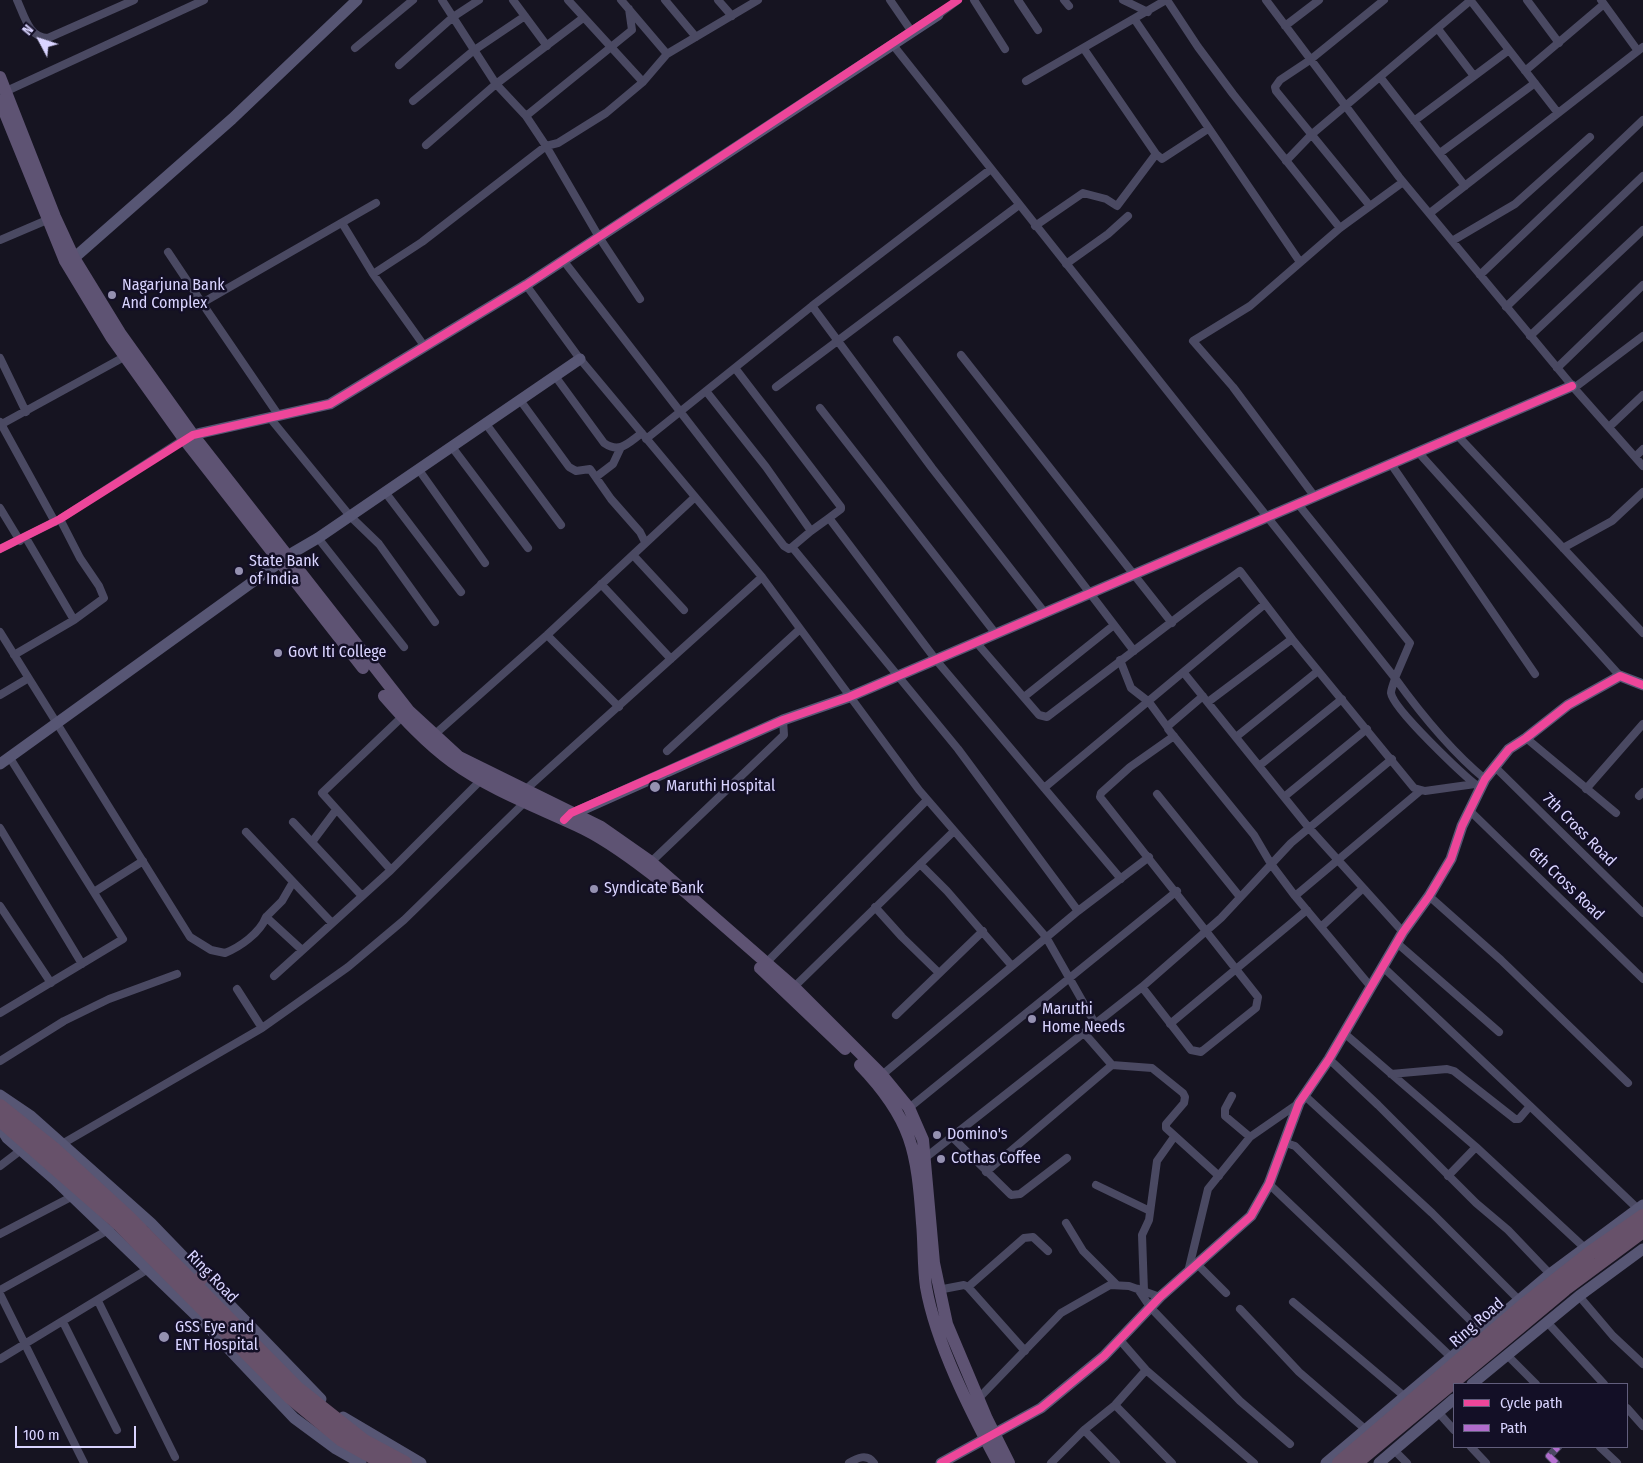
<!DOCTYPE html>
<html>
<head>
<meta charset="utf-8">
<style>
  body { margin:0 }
  #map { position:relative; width:1643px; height:1463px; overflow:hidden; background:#161421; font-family:"Fira Sans Condensed",sans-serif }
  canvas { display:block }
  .legend { position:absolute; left:1453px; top:1383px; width:175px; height:65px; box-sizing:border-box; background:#130f26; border:1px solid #625e7d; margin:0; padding:6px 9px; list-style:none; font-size:15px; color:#d9d4ff }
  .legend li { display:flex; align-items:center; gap:10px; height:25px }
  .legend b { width:25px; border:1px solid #625e7d }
  .north { position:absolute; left:15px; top:15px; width:50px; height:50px; -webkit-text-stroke:4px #130f26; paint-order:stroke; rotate:310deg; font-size:14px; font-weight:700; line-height:20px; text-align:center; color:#d9d4ff }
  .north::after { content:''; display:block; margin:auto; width:18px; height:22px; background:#d9d4ff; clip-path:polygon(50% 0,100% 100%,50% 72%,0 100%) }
  .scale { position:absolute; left:15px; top:1426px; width:121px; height:22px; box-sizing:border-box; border:2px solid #d9d4ff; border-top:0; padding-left:6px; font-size:15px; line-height:18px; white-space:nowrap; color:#d9d4ff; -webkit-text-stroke:4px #130f26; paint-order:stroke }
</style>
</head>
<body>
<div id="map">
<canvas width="1643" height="1463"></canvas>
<ul class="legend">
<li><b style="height:6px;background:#ed469a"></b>Cycle path</li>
<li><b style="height:6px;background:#b06ccc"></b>Path</li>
</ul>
<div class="north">N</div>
<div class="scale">100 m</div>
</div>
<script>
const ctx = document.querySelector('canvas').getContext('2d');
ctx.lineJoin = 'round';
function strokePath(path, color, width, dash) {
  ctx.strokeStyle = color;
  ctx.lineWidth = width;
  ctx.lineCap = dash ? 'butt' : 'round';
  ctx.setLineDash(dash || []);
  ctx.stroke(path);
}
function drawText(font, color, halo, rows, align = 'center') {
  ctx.font = font + ' "Fira Sans Condensed",sans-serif';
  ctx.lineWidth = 5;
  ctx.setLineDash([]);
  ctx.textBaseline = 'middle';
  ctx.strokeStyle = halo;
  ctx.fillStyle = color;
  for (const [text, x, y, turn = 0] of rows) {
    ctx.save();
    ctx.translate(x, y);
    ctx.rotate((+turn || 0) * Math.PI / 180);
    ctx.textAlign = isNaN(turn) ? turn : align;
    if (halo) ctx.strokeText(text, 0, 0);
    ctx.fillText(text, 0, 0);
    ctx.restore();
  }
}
const street = new Path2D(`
  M17,0c7,15 12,38 31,38l86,-38
  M442,0l54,84 30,32 20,30 53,91 41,62
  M513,0l34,46
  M568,0l75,82
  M621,0l46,54
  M665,0l31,37
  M718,0l14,16
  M890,0l22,32
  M974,0l31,49
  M1018,0l20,30
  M1064,0l5,6
  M1123,0l25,12
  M1167,0l31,47 35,47 107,134
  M1266,0l133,177 175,211 69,78
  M1527,0l32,43
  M1601,0l37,51
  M1471,1l87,112
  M938,15l20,-15
  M1135,20l165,242
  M1285,26l34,-26
  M1438,29l36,47
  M893,45l502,633c-1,5 -4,11 -4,15 2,16 73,83 89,95
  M355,48l58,-48
  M1084,49l72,105 6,5 46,-30
  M399,65l54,-48 26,-17
  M1525,71l79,-67
  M1380,77l85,109
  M1026,81l140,-81
  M0,94l204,-94
  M413,101l60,-50 52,-35
  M526,116l106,-86 -3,-21
  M1414,121l95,-71
  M426,145l70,-61 87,-66
  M1440,153l95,-70
  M1286,161l25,-26 160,-135
  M1370,206l-94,-115 -1,-4 5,-7 30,-20 74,-60
  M1430,213l213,-166
  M342,223l31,51 49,-32 124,-96 12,-3 48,-30 37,-31 24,-28 91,-54
  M1035,226l48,-33 23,6 11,7 39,-52
  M0,240l47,-20
  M1452,241l63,-37 75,-67
  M168,252l34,51
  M563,260l221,286 5,3 3,-2
  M1066,264l42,-30 20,-18
  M373,274l52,73
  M1480,275l163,-155
  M526,285l54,74 182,218 157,213 127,147 50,88
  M812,306l120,162 113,145
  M1506,307l137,-131
  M1530,336l113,-106
  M897,340l237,311
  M961,355l211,268
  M0,358l26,54
  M735,368l106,139v2l-12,9 107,142 185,219
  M1557,368l86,-83
  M555,376l49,67c16,11 24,0 38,-10
  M776,387l243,-182
  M1574,388l69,-52
  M706,391l60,76 45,64 -19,16 166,202 120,162
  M520,400l49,67 7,4 14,-2 21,30 29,33 5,10
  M820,408l176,226
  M279,416l-77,-113 174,-100
  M270,418l80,98 29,28 56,78
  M0,422l55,100
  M486,424l75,101
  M0,425l124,-68
  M1609,427l34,-32
  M1457,435l186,198
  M646,439l166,-133 179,-137
  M452,447l76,101
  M1418,452l202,224
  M1635,457l8,-8
  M1391,464l144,210
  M419,470l66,93
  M596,477l17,-13 8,-17
  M385,492l76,100
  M1315,497l-82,-110 -40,-46 57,-35 90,-78 63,-46
  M1298,504l112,139 -15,35c26,36 56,73 90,101
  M0,508l20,33
  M811,531l18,-13
  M26,538l48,82
  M318,538l86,109
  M1563,548l49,-27 31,-29
  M0,549l60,-30 124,-80
  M633,555l51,55
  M601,584l70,75
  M0,632l190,305 21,13 14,3c15,-6 35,-20 41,-36l36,33
  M547,635l72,72
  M976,642l63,73 8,2 156,-119 37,-27 52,68 122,149 11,3 50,-7
  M14,655l60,-35 30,-22 -5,-12 -19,-28 -20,-39
  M1120,660l11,28 18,14 19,26
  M1184,673l125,155 94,104
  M0,695l27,-16
  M1203,696l-35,30v3l86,106 17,29 24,32 76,91
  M1024,697l90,-72
  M1208,702l84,-63
  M434,735l113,-100 148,-138
  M1236,737l82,-66
  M1526,738l90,75
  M667,751l133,-122
  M1259,766l83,-67
  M1495,767l148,146
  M1044,788l221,-184
  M1586,789l57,-65
  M524,791l238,-214
  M1157,794l83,103
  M1639,796l4,-4
  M1284,797l83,-68
  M1469,810l174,169
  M293,822l69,74
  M0,828l82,136
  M246,832l86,91
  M312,842l24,-32
  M651,862l133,-127 -1,-15
  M920,864l27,27 65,75
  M391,870l-69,-77 80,-76
  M94,892l49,-31
  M1295,896l125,-105
  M1429,896l72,64 127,123
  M0,906l51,77
  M875,907l27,30 37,36
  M266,917l16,-16 11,-19
  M1321,927l41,-38
  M1397,943l102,89
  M766,963l161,-163
  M1383,967l147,139
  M274,976l117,-106 90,-90
  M794,987l159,-155
  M1142,987l49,63 10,2 55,-44 2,-11 -158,-200 1,-4 29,-26 44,-31
  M0,1013l123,-74 -113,-181
  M896,1015l87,-84
  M1170,1024l137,-114
  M262,1028l86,-61 56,-47 122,-119
  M1344,1033l132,114
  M1085,1034l27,31 40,3 31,25 2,4 -1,6 -18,21v4l53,48
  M1329,1059l49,46 98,98 32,27 42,44
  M0,1061l64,-40 45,-22 68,-25
  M1391,1074l56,-5 7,2 61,48h4l11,-13 108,103
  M882,1075l196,-164 71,-54
  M1304,1095l128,118 86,86
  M1232,1096l-7,13v7l25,21
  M909,1108l268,-217
  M952,1137l59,58 9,-1 47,-36
  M1286,1143l9,3 186,185
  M62,1144l200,-116 -25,-39
  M925,1158l217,-171 79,-69 70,-75 101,-84
  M0,1166l21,-16
  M986,1172l126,-107
  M1448,1176l28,-29 112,104
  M1269,1184l182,173
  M1096,1185l54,26
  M1066,1223l17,28 34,34
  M0,1234l73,-38
  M1197,1264l29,29
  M1188,1272l20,-83 42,-52 49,-34
  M968,1287l56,-49 9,-1 15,14
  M1138,1289l12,18 90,94 50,43
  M0,1290l110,-61
  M938,1290l26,-5 4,2 57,64
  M1144,1291l-2,-56 7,-15 8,-59 17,-24
  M0,1294l84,169
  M1579,1296l34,40 30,28
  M98,1301l77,156
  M1293,1302l111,94
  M1240,1309l59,63 66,57
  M63,1322l54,108
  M1547,1322l57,62
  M1119,1339l27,31 108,93
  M1507,1355l29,29
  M0,1359l148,-90
  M978,1399l83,-86 49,-28 19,1 31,11
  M1115,1405l57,58
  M1627,1408l16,18
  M1438,1412l16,18
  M1084,1430l32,33
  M1471,1447l15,16
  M1600,1447l17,16
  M1394,1450l13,13
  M849,1463c8,-5 18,-10 25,0
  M1051,1463l33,-33 31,-25 31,-35
  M1556,1463l-7,-7 9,-9`);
const secondary = new Path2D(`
  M67,261l7,-3 158,-139 125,-119
  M185,438l16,-5 129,-29 196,-119 412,-270
  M0,764l294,-212 24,-14 262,-179
  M568,816l215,-96 66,-23 723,-311
  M0,1095l31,21 120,107 170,176
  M0,1127l7,11 47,41 153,147 87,92 42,31 25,14
  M1472,1384l107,-88 64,-47
  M343,1417l78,46
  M941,1463l100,-55 63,-52 56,-59 91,-81 18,-32 30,-81 30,-44 74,-127 26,-36 22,-37 11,-33 23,-47 24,-30 17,-11 42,-33 52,-29 23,9
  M1326,1463l224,-189 93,-69
  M1379,1463l75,-64`);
const primary = new Path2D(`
  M0,77l55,140 19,41 46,75 73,102 216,276 50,46 142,70 50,35 143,125 88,88 27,33 14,32 11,123 13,61 40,95 22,44
  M0,101l65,160 46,76 73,102 179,229
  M384,696c21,24 42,47 68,66 40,29 88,46 132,67 28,14 54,34 78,53
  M760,968l85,81
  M860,1065c52,54 57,86 62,158 2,21 1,43 4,64 10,57 45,125 72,176`);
const highway = new Path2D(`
  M0,1106l54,43 75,69 168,170 67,53 41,22
  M0,1120l119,104 171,173 52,43 41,23
  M194,1285l9,-9
  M1339,1463l185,-158 66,-52 53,-37
  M1356,1463l209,-174 78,-58`);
const quiet = new Path2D(`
  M1556,1463l-7,-7 9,-9`);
const cycleway = new Path2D(`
  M0,549l60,-30 133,-84 137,-31 196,-119 432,-285
  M564,820l7,-7 212,-93 66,-23 723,-311
  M941,1463l100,-55 63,-52 56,-59 91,-81 18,-32 30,-81 30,-44 74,-127 26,-36 22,-37 11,-33 23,-47 24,-30 17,-11 42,-33 52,-29 23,9`);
const markers = [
  [112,295,5,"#9591b1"],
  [239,571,5,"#9591b1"],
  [278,653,5,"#9591b1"],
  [655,787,6,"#9591b1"],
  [594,889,5,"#9591b1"],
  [1032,1019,5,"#9591b1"],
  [937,1135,5,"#9591b1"],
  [941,1159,5,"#9591b1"],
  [164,1337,6,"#9591b1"]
];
const poiNames = [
  ["Nagarjuna Bank",122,286],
  ["And Complex",122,304],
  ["State Bank",249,562],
  ["of India",249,580],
  ["Govt Iti College",288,653],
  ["Maruthi Hospital",666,787],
  ["Syndicate Bank",604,889],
  ["Maruthi",1042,1010],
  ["Home Needs",1042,1028],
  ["Domino's",947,1135],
  ["Cothas Coffee",951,1159],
  ["GSS Eye and",175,1328],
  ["ENT Hospital",175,1346]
];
const streetNames = [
  ["7th Cross Road",1579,830,45],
  ["6th Cross Road",1566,884,44],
  ["Ring Road",212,1277,46],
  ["Ring Road",1477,1323,-41]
];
strokePath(street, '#4a4962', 8);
strokePath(secondary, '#575674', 11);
strokePath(primary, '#5e5373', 12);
strokePath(highway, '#67516a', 14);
strokePath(quiet, '#b06ccc', 6, [12, 6]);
strokePath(cycleway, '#ed469a', 8);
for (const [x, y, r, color] of markers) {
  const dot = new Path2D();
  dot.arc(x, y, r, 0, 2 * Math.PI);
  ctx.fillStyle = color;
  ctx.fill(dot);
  strokePath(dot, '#130f26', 2);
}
drawText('16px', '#d9d4ff', '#130f26', poiNames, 'left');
drawText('16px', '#d9d4ff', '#130f26', streetNames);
</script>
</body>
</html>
